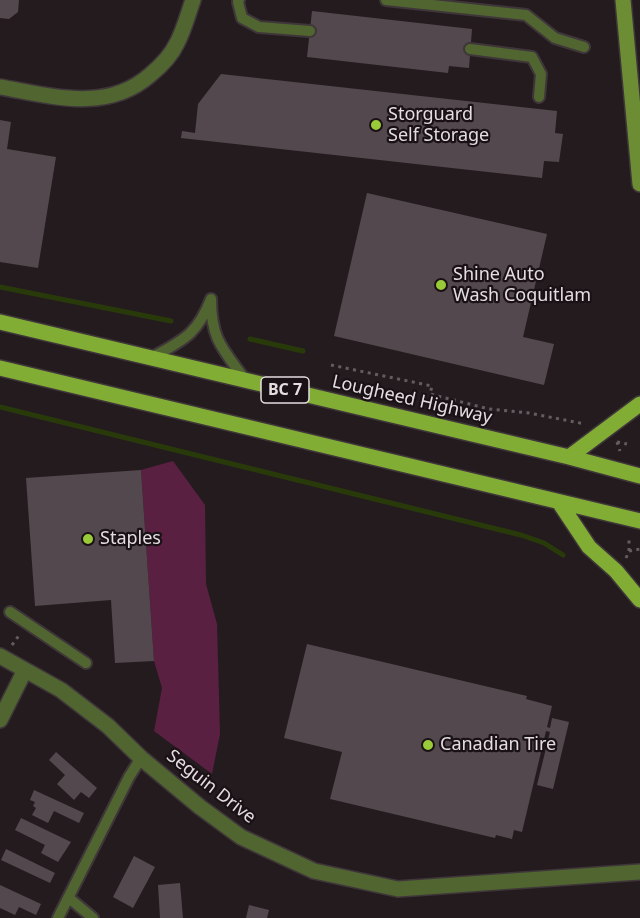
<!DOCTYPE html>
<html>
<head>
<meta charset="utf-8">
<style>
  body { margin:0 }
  canvas { display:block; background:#241b1f }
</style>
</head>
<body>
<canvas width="640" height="918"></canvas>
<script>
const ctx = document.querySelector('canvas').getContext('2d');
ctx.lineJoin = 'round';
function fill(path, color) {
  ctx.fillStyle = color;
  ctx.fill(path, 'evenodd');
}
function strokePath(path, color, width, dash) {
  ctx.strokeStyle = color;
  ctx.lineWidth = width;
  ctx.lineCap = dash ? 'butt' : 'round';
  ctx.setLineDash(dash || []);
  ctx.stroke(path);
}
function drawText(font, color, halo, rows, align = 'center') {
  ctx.font = font + ' "Noto Sans",sans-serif';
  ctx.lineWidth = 4.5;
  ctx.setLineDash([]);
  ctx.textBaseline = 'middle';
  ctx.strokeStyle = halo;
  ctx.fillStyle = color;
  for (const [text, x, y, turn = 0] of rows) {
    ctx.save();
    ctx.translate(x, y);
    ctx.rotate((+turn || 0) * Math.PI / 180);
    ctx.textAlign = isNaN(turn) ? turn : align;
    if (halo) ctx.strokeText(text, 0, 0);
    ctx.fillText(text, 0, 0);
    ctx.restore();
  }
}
const green = new Path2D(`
  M173,461l32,44 1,79 11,40 3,110 -8,40 -58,-43 8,-43 -8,-27 -13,-191z`);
const stream = new Path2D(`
  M0,287l171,34
  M250,339l53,12
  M0,407l521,128 23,8 19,12`);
const building = new Path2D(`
  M0,0h19l-1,12 -9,7 -9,-1z
  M312,11l160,18 -3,39 -20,-2 -1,7 -141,-16z
  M221,74l336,37 -2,22 8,1 -4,28 -15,-1 -2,17 -361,-40 1,-7 13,2 3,-29z
  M0,120l11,2 -4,27 49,8 -18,111 -38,-6z
  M367,193l180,41 -24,103 31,7 -10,41 -210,-49z
  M141,470l13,191 -39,2 -4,-63 -76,6 -9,-128z
  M307,644l220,52 -1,3 26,7 -5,21 3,1 2,-10 17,4 -16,67 -16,-4 13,-53 -4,-1 -24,101 -8,-2 -2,9 -16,-4 -1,3 -165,-39 12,-47 -58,-14z
  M56,752l41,36 -8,10 -8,-6 -7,8 -17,-16 8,-9 -16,-15z
  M34,790l50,23 -5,10 -25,-12 -6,12 -16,-8 4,-7 -3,-2 2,-4 -5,-2z
  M21,818l50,24 -13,20 -17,-9 4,-8 -30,-15z
  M6,849l49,24 -5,10 -49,-23z
  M134,856l21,11 -22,41 -20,-11z
  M180,883l3,35h-23l-2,-33z
  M0,885l41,19 -5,11 -17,-8 -4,8 -15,-7z
  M249,905l20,5 -2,8h-21z`);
const path = new Path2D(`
  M331,365l101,21 -2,8 59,15 40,4 56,11
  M617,442l10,2
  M617,442l3,9
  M629,551l11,-2
  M626,558l3,-7v-15
  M12,645l8,-11`);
const lane = new Path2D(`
  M239,0l-1,2 4,16 17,9 51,4
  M386,0l140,15 29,23 29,9
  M470,49l62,8 9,17 -2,23
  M151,358c32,-18 46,-23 60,-59 0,41 12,50 35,82
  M10,612l76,51
  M69,898l24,20
  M58,918l71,-141 12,-19`);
const street = new Path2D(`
  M0,87c51,9 107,26 150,-12 11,-9 21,-19 27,-32 7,-13 11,-29 16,-43
  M0,656l61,34 47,36 33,32 59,49 41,30 73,34 84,18 242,-17
  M0,720l25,-50`);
const secondary = new Path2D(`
  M623,0l17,184`);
const primary = new Path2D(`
  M0,322l569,135 71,19
  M0,368l640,153
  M569,457l71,-53
  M559,502l30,45 27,24 24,29`);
const markers = [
  [376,125,6,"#98cb37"],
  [441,285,6,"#98cb37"],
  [88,539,6,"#98cb37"],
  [428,745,6,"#98cb37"]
];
const shields = [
  [285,390,48]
];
const shieldNames = [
  ["BC 7",285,390]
];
const poiNames = [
  ["Storguard",388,115],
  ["Self Storage",388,136],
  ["Shine Auto",453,275],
  ["Wash Coquitlam",453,296],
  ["Staples",100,539],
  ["Canadian Tire",440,745]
];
const streetNames = [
  ["Lougheed Highway",412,400,13],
  ["Seguin Drive",211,787,38]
];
fill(green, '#592042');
strokePath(stream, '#293a0a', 5);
fill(building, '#52484d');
strokePath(lane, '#3f363a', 14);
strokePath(street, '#3f363a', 18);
strokePath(secondary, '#3f363a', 18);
strokePath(primary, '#3f363a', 18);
strokePath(path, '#645c60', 3, [3, 4.5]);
strokePath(lane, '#506530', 10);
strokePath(street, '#506530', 15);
strokePath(secondary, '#6c8d34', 15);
strokePath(primary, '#82ad34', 15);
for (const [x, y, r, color] of markers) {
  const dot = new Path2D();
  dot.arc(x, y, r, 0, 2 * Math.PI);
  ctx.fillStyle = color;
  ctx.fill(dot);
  strokePath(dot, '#1a1116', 2);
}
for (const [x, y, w] of shields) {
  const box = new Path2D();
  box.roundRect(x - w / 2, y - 13, w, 26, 4.5);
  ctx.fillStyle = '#1a1116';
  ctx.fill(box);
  strokePath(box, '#e3dde0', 1.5);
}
drawText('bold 16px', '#e3dde0', null, shieldNames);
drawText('18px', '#e3dde0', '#1a1116', poiNames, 'left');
drawText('18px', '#e3dde0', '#1a1116', streetNames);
</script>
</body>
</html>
